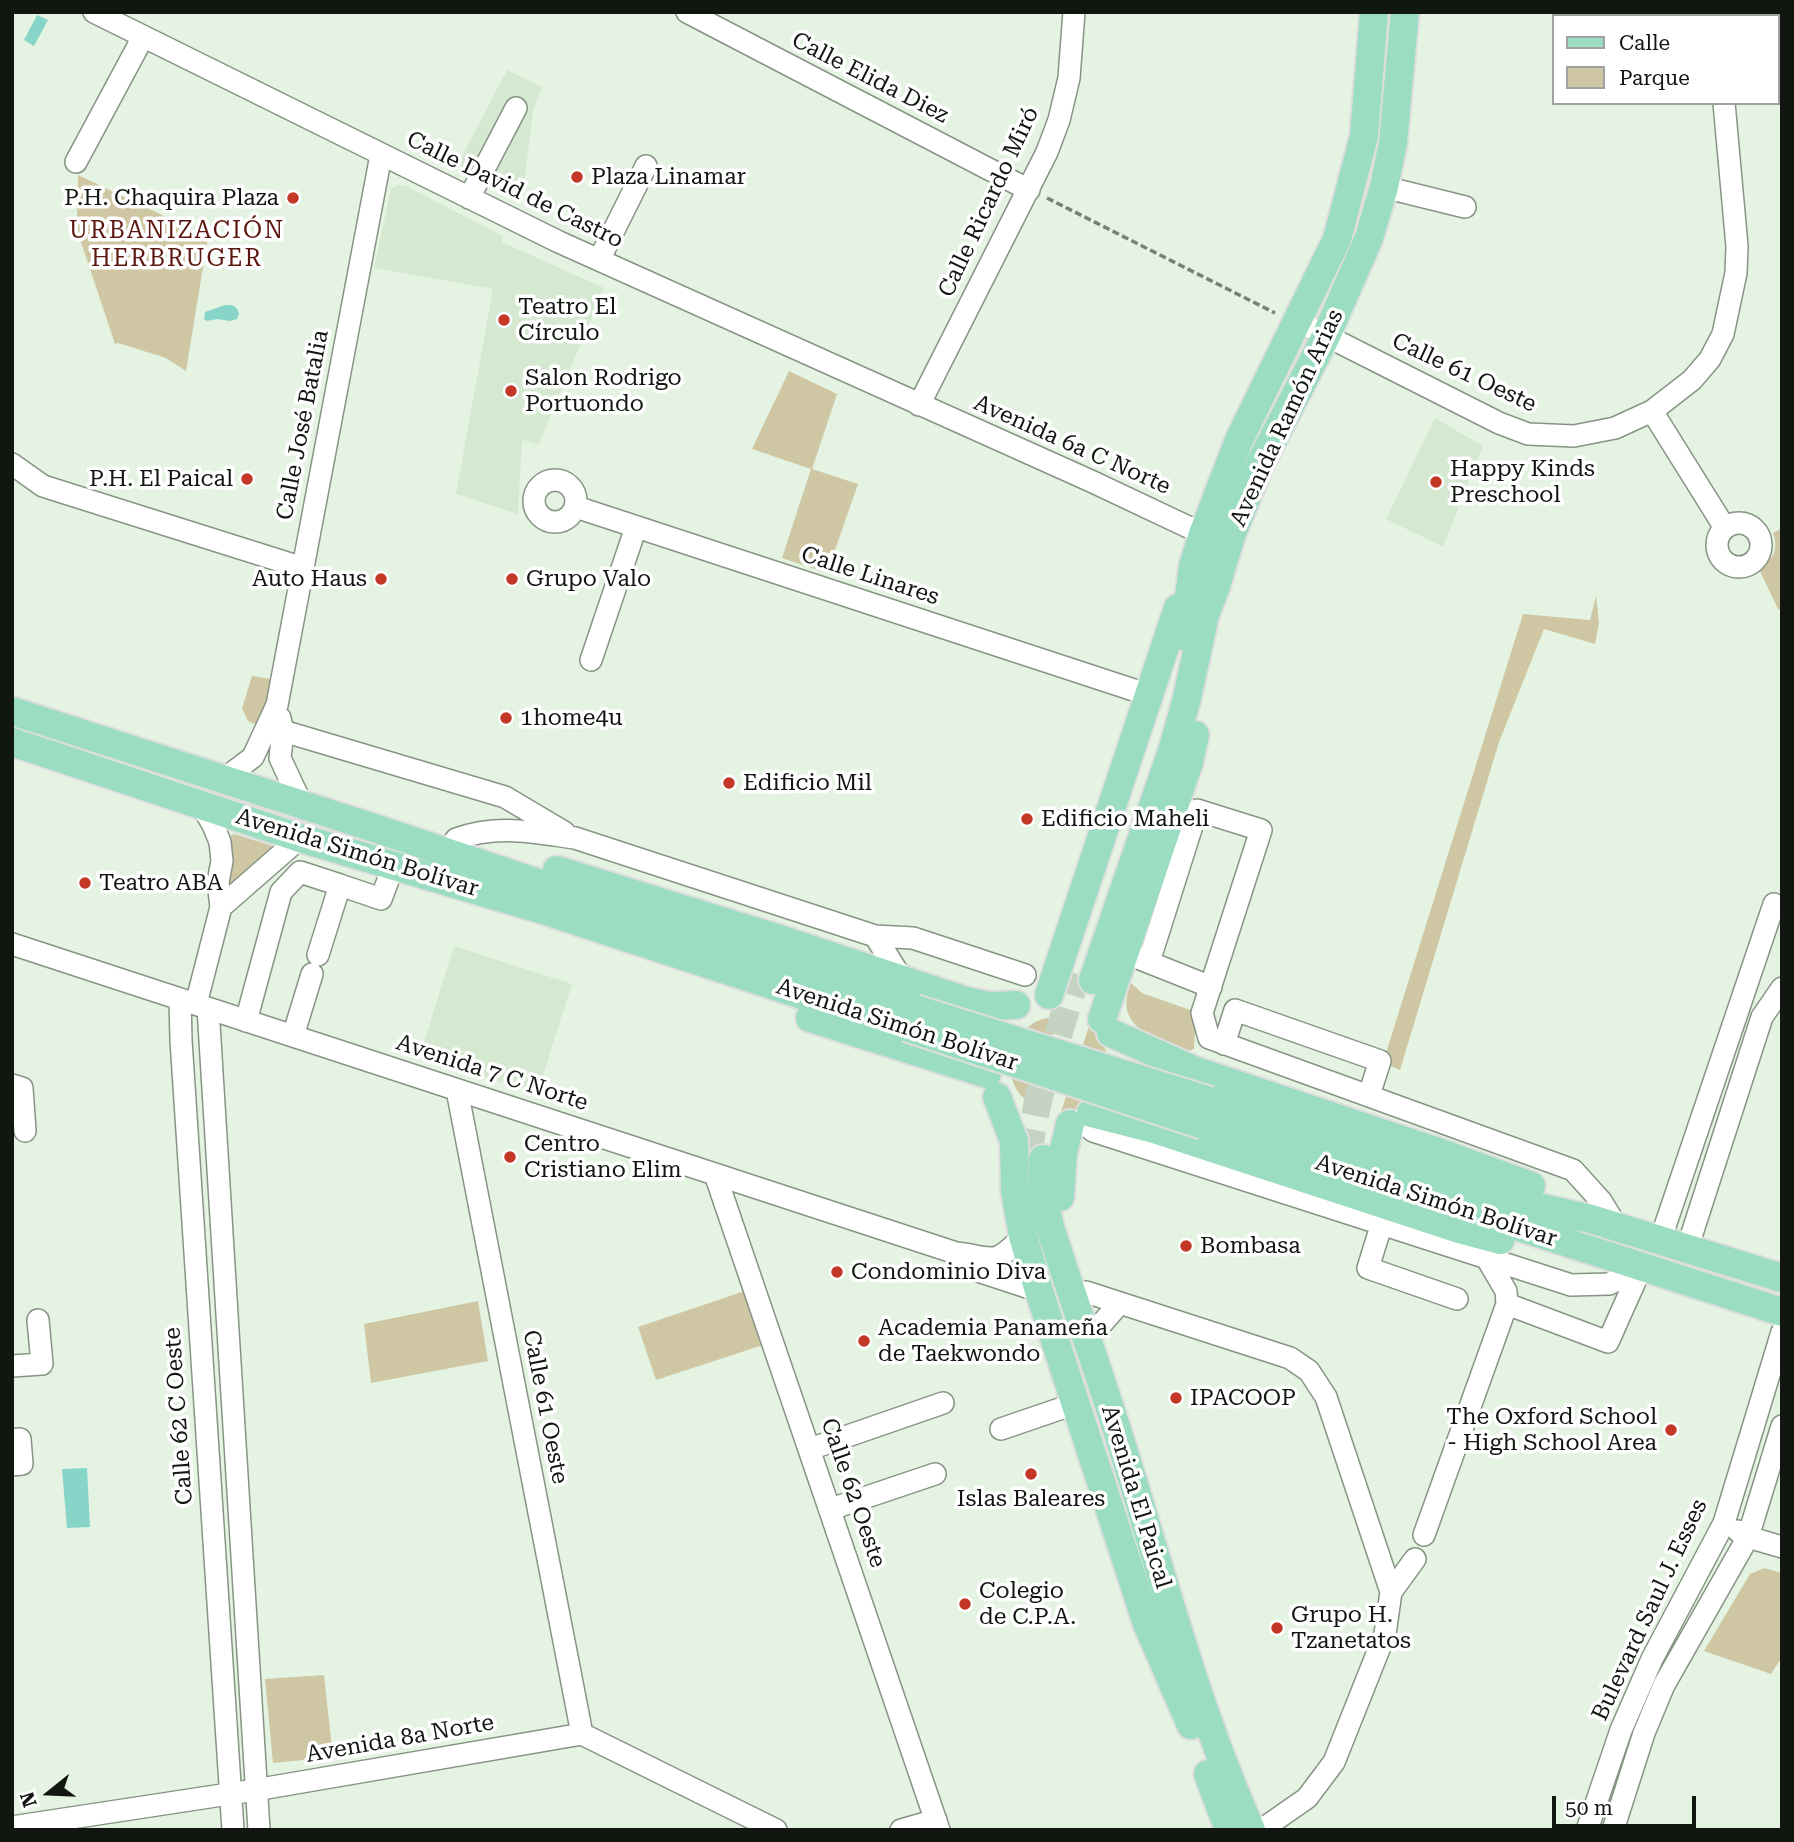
<!DOCTYPE html>
<html>
<head>
<meta charset="utf-8">
<style>
  body { margin:0 }
  #map { position:relative; width:1794px; height:1842px; overflow:hidden; background:#e5f4e2; font-family:"Roboto Serif",serif }
  canvas { display:block }
  .frame { position:absolute; inset:0; border:14px solid #111610; pointer-events:none }
  .legend { position:absolute; left:1552px; top:14px; width:228px; height:91px; box-sizing:border-box; background:#fff; border:2px solid #a0a29f; margin:0; padding:9px 12px; list-style:none; font-size:21px; color:#111610 }
  .legend li { display:flex; align-items:center; gap:14px; height:35px }
  .legend b { width:35px; border:2px solid #a0a29f }
  .north { position:absolute; left:14px; top:1758px; width:70px; height:70px; -webkit-text-stroke:5px #fff; paint-order:stroke; rotate:252deg; font-size:19px; font-weight:700; line-height:28px; text-align:center; color:#111610 }
  .north::after { content:''; display:block; margin:auto; width:24px; height:32px; background:#111610; clip-path:polygon(50% 0,100% 100%,50% 72%,0 100%) }
  .scale { position:absolute; left:1552px; top:1796px; width:144px; height:32px; box-sizing:border-box; border:4px solid #111610; border-top:0; padding-left:9px; font-size:21px; line-height:24px; white-space:nowrap; color:#111610; -webkit-text-stroke:5px #fff; paint-order:stroke }
</style>
</head>
<body>
<div id="map">
<canvas width="1794" height="1842"></canvas>
<div class="frame"></div>
<ul class="legend">
<li><b style="height:9px;background:#9bddc0"></b>Calle</li>
<li><b style="height:19px;background:#cfc7a3"></b>Parque</li>
</ul>
<div class="north">N</div>
<div class="scale">50 m</div>
</div>
<script>
const ctx = document.querySelector('canvas').getContext('2d');
ctx.lineJoin = 'round';
function fill(path, color) {
  ctx.fillStyle = color;
  ctx.fill(path, 'evenodd');
}
function strokePath(path, color, width, dash) {
  ctx.strokeStyle = color;
  ctx.lineWidth = width;
  ctx.lineCap = dash ? 'butt' : 'round';
  ctx.setLineDash(dash || []);
  ctx.stroke(path);
}
function drawText(font, color, halo, rows, align = 'center') {
  ctx.font = font + ' "Roboto Serif",serif';
  ctx.lineWidth = 7;
  ctx.setLineDash([]);
  ctx.textBaseline = 'middle';
  ctx.strokeStyle = halo;
  ctx.fillStyle = color;
  for (const [text, x, y, turn = 0] of rows) {
    ctx.save();
    ctx.translate(x, y);
    ctx.rotate((+turn || 0) * Math.PI / 180);
    ctx.textAlign = isNaN(turn) ? turn : align;
    if (halo) ctx.strokeText(text, 0, 0);
    ctx.fillText(text, 0, 0);
    ctx.restore();
  }
}
const built = new Path2D(`
  M507,70l35,17 -9,24 -10,81 -3,5 -63,-31z
  M398,185l8,1 97,50 -1,6 102,46 -65,156 -17,-4 -4,74 -62,-20 37,-205 -119,-21 17,-79z
  M1435,418l48,28 -40,101 -57,-28z
  M454,946l118,38 -35,110 -117,-39z`);
const green = new Path2D(`
  M78,175l130,62 -22,134 -20,-13 -48,-15 -3,1 -41,-123 3,-2z
  M789,371l48,23 -25,75 46,15 -31,89 -45,-15 29,-89 -59,-20z
  M1782,528v82l-4,-1 -19,-40c14,-10 20,-19 14,-36z
  M1596,596l3,27 -4,21 -51,-15 -45,113 -99,328 -14,-6 1,-14 136,-436 67,6z
  M252,676l19,3 -8,35 -4,8 -5,2 -6,-3 -6,-13z
  M234,834l39,12v3l-46,42 3,-13v-42z
  M1131,983l11,10 54,19 -2,37 -6,2c-32,-12 -76,-23 -57,-68z
  M1059,1016l-29,89c-19,-19 -22,-28 -15,-54 8,-25 18,-32 44,-35z
  M1089,1026l9,9 10,20 -12,43 -21,15 -15,2z
  M745,1291l18,54 -107,35 -18,-53z
  M478,1301l10,60 -117,22 -7,-59z
  M1764,1568l18,5v84l-11,17 -67,-23 46,-77z
  M324,1675l9,82 -60,6 -8,-84z`);
const water = new Path2D(`
  M37,15l11,5 -14,26 -10,-6z
  M225,305c9,0 12,1 14,9l-2,5 -7,2 -13,-2 -10,2 -3,-2 1,-7z
  M87,1468l3,59 -23,1 -5,-59z`);
const majorTunnel = new Path2D(`
  M1027,1157l12,-61 38,-122`);
const path = new Path2D(`
  M1047,198l228,115`);
const minor = new Path2D(`
  M94,12l465,230 534,240 110,52
  M687,12l342,178
  M1716,12v4
  M76,162l67,-125
  M1384,187l81,20
  M469,198l47,-90
  M599,260l47,-94
  M1297,321l202,102 29,11 46,2 41,-8 37,-17 40,-31 18,-21 13,-25 13,-61 1,-27 -13,-143
  M919,405l128,-253 12,-32 10,-42 5,-66
  M1652,411l73,117
  M12,464l31,22 260,82
  M534 501a21 21 0 1 1 42 0a21 21 0 1 1-42 0Z
  M576,507l573,188
  M1717 545a22 22 0 1 1 44 0a22 22 0 1 1-44 0Z
  M591,660l45,-133
  M280,718l3,13 -3,27 22,47
  M283,731l222,66 59,35
  M224,779l29,-22 24,-52 104,-550
  M456,839c41,-15 77,-7 119,-1l300,98 27,43
  M340,885l41,14 12,-32
  M221,907l79,-69
  M875,936l38,2 112,37
  M12,944l944,309c38,4 37,15 67,-17
  M1138,958l73,29
  M1149,962l48,-152 64,20 -59,183 7,25 364,132 28,31 16,26
  M180,999l1,41 52,790
  M196,1004l25,-97 -3,-25 4,-21 -2,-19 -7,-17 -13,-22
  M208,1008l51,822
  M246,1021l35,-129 19,-20 40,13 -22,70
  M293,1036l19,-62
  M1224,1044l11,-34 145,51 -11,34
  M12,1085l10,3 3,43
  M457,1090l125,644
  M1081,1120l12,11 478,154 38,-1 32,-16
  M715,1174l224,656
  M1382,1223l-14,45 89,31
  M1660,1241l114,-337
  M1687,1249l75,-232 20,-29
  M957,1255l12,13 70,23
  M1086,1292l204,66 19,13 17,26 65,195 -6,42 -51,128 -27,36 -46,32
  M1507,1304l101,38 33,-74
  M1097,1329l22,-25
  M12,1366l30,-2 -4,-44
  M1001,1429l76,-26
  M12,1440l8,-1 2,25 -10,1
  M810,1449l133,-46
  M831,1509l104,-35
  M1738,1531l10,6 34,10
  M1424,1535l83,-231 -1,-13 -20,-34
  M1391,1592l24,-33
  M12,1827l243,-37 327,-56 194,96
  M901,1830l35,-10
  M1587,1830l34,-100 31,-71 72,-136 58,-191
  M1613,1830l31,-97 20,-48 84,-148 34,-111`);
const major = new Path2D(`
  M1184,636l9,-70 10,-32 36,-94 98,-201 27,-103 10,-124
  M12,711l356,115 547,183
  M12,742l288,96 243,72 259,85 104,32
  M557,870l223,69 186,62 23,5 27,-1
  M1093,980l80,-232 14,-50 18,-83 10,-26 17,-56 29,-71 65,-126 43,-98 15,-51 9,-44 12,-131
  M1049,995l129,-387
  M810,1018l177,56
  M1102,1019l87,-257 6,-27
  M1111,1033l85,38 239,80 96,35
  M997,1097l17,44 1,50 8,45 16,55 108,333 44,101
  M1210,1101l122,41 210,66 49,11 191,59
  M1091,1113l63,16 305,100 41,11
  M1203,1125l579,187
  M1043,1159v32l7,36c22,69 46,137 68,206 42,133 76,269 133,397
  M1060,1197l3,-44 7,-29
  M1208,1774l21,56`);
const majorBridge = new Path2D(`
  M915,1009l295,92
  M906,1027l297,98`);
const markers = [
  [577,177,7,"#c33726"],
  [293,198,7,"#c33726"],
  [504,320,7,"#c33726"],
  [511,391,7,"#c33726"],
  [247,479,7,"#c33726"],
  [1436,482,7,"#c33726"],
  [381,579,7,"#c33726"],
  [512,579,7,"#c33726"],
  [506,718,7,"#c33726"],
  [729,783,7,"#c33726"],
  [1027,819,7,"#c33726"],
  [85,883,7,"#c33726"],
  [510,1157,7,"#c33726"],
  [1186,1246,7,"#c33726"],
  [837,1272,7,"#c33726"],
  [864,1341,7,"#c33726"],
  [1176,1398,7,"#c33726"],
  [1671,1430,7,"#c33726"],
  [1031,1474,7,"#c33726"],
  [965,1604,7,"#c33726"],
  [1277,1628,7,"#c33726"]
];
const streetNames = [
  ["Calle Elida Diez",870,78,27],
  ["Calle David de Castro",515,190,26],
  ["Calle Ricardo Miró",989,202,-65],
  ["Calle 61 Oeste",1464,373,25],
  ["Avenida Ramón Arias",1287,418,-65],
  ["Calle José Batalia",303,425,-79],
  ["Avenida 6a C Norte",1072,445,24],
  ["Calle Linares",870,576,18],
  ["Avenida Simón Bolívar",357,853,17],
  ["Avenida Simón Bolívar",897,1025,18],
  ["Avenida 7 C Norte",492,1073,18],
  ["Avenida Simón Bolívar",1436,1201,18],
  ["Calle 61 Oeste",545,1407,79],
  ["Calle 62 C Oeste",179,1416,-94],
  ["Calle 62 Oeste",853,1493,71],
  ["Avenida El Paical",1136,1497,73],
  ["Bulevard Saul J. Esses",1650,1610,-65],
  ["Avenida 8a Norte",400,1739,-10]
];
const poiNames = [
  ["Plaza Linamar",591,177],
  ["P.H. Chaquira Plaza",279,198,"right"],
  ["Teatro El",518,307],
  ["Círculo",518,333],
  ["Salon Rodrigo",525,378],
  ["Portuondo",525,404],
  ["Happy Kinds",1450,469],
  ["Preschool",1450,495],
  ["P.H. El Paical",233,479,"right"],
  ["Auto Haus",367,579,"right"],
  ["Grupo Valo",526,579],
  ["1home4u",520,718],
  ["Edificio Mil",743,783],
  ["Edificio Maheli",1041,819],
  ["Teatro ABA",99,883],
  ["Centro",524,1144],
  ["Cristiano Elim",524,1170],
  ["Bombasa",1200,1246],
  ["Condominio Diva",851,1272],
  ["Academia Panameña",878,1328],
  ["de Taekwondo",878,1354],
  ["IPACOOP",1190,1398],
  ["The Oxford School",1657,1417,"right"],
  ["- High School Area",1657,1443,"right"],
  ["Islas Baleares",1031,1499,"center"],
  ["Colegio",979,1591],
  ["de C.P.A.",979,1617],
  ["Grupo H.",1291,1615],
  ["Tzanetatos",1291,1641]
];
const neighbourhoodNames = [
  ["URBANIZACIÓN",177,231],
  ["HERBRUGER",177,259]
];
fill(built, '#d5e9d1');
fill(green, '#cfc7a3');
fill(water, '#87d4c9');
strokePath(majorTunnel, '#c5d3c2', 28, [28, 14]);
strokePath(minor, '#869484', 24);
strokePath(major, '#dedede', 32);
strokePath(path, '#778175', 3.5, [7, 3.5]);
strokePath(minor, '#fff', 21);
strokePath(major, '#9bddc0', 28);
strokePath(majorBridge, '#dedede', 32, []);
strokePath(majorBridge, '#9bddc0', 28);
for (const [x, y, r, color] of markers) {
  const dot = new Path2D();
  dot.arc(x, y, r, 0, 2 * Math.PI);
  ctx.fillStyle = color;
  ctx.fill(dot);
  strokePath(dot, '#fff', 2.5);
}
drawText('23px', '#111610', '#fff', streetNames);
drawText('23px', '#111610', '#fff', poiNames, 'left');
ctx.letterSpacing = '2px';
drawText('24px', '#5b170f', '#fff', neighbourhoodNames);
ctx.letterSpacing = '0px';
</script>
</body>
</html>
